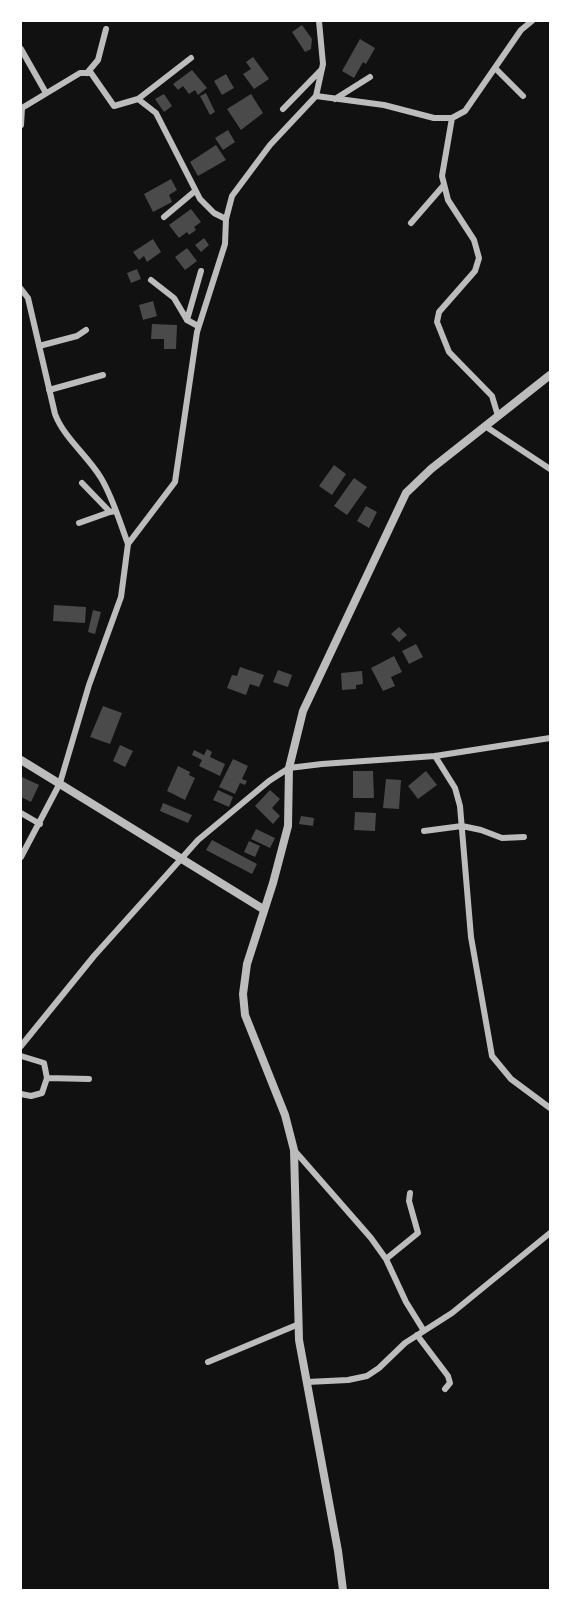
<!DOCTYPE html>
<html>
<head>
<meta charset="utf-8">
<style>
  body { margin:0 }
  #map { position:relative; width:571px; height:1611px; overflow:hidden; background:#111; font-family:"Golos Text",sans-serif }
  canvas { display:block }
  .frame { position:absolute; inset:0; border:22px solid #fff; pointer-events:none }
</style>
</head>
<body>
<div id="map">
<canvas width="571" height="1611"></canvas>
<div class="frame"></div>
</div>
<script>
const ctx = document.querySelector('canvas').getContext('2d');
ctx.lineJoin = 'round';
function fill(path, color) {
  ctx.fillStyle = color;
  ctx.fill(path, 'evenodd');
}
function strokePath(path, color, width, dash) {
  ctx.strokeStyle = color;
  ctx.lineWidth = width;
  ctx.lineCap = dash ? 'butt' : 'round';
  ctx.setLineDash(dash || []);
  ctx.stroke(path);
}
const building = new Path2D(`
  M302,25l10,14 -1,10 -6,3 -13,-20z
  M360,39l15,9 -9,16 -3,-2 -9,16 -12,-7z
  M253,57l16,22 -15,10 -11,-15 8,-5 -5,-7z
  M192,70l15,18 -9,7 -3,-5 -6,4 -6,-8 -5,4 -5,-6z
  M226,74l8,14 -12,7 -8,-14z
  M206,93l9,19 -5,3 -10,-19z
  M164,94l8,12 -8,6 -9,-13z
  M251,94l12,19 -22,17 -14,-21z
  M228,130l7,12 -12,8 -8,-12z
  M216,145l10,15 -28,16 -8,-14z
  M171,179l6,11 -8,5 3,7 -19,10 -9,-18z
  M191,209l10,13 -7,5 2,3 -7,5 -2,-3 -8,6 -10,-13z
  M204,238l5,7 -8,7 -6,-7z
  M153,239l8,13 -14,10 -3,-6 -5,4 -6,-8z
  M187,248l10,13 -12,9 -10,-13z
  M137,269l4,10 -10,4 -4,-10z
  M153,301l4,15 -14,4 -4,-15z
  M152,324l25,1 -1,24h-12v-10h-13z
  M334,465l12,9 -14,21 -13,-9z
  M354,478l13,9 -20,28 -13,-9z
  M366,506l11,6 -8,16 -12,-7z
  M54,605l32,2 -1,16 -32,-2z
  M93,610l8,2 -6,22 -7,-2z
  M399,627l8,8 -8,7 -8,-8z
  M416,644l7,13 -14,7 -7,-13z
  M394,656l8,16 -11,5 4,9 -12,5 -12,-23z
  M240,667l24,8 -5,12 -9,-3 -4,11 -19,-7 5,-13 5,1z
  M278,670l14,5 -4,12 -15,-5z
  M362,671l1,13 -7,1v4l-14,1 -1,-17z
  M103,706l19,7 -12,31 -20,-7z
  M120,745l13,6 -8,16 -12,-6z
  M207,749l5,3 -2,5 15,7 -5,12 -21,-10 3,-6 -10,-5 2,-5 10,5z
  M233,759l15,7 -6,13 5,2 -2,4 -5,-2 -5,11 -16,-7z
  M178,766l12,6 -1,3 6,3 -10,22 -18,-9z
  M353,771h20l1,27h-21z
  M426,771l11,14 -19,14 -10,-13z
  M22,777l17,8 -8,17 -10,-5z
  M386,779l15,1 -2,29 -16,-1z
  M218,790l15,7 -4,10 -16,-7z
  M270,790l10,9 -8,9 8,8 -7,8 -18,-18z
  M163,803l29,12 -4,8 -28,-12z
  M355,812l21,1 -1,18 -21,-1z
  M301,816l13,2 -1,8 -14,-2z
  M256,829l19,9 -5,10 -19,-9z
  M212,840l45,24 -5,10 -46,-24z
  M249,841l11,5 -5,11 -11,-5z`);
const minor = new Path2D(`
  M21,49l25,44
  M495,68l28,28
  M87,73l11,-13 8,-31
  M316,96l68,9 50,13h18l13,-7 56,-81 11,-9
  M138,99l53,-41
  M335,99l35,-22
  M283,109l39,-40
  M452,118l-10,58 6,24 26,40 5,18 -4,13 -36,41 -2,10 12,30 43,44 6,20
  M21,125l1,-17 58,-35h11l23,33 24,-7 18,14 44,86 14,14 12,6
  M164,217l31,-26
  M411,223l33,-38
  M151,280l23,18 13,22 11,6
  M21,289l7,9 27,116c9,24 32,41 46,64 12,20 19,45 27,66
  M187,320l14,-49
  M39,346l38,-10 9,-6
  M49,390l54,-15
  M485,426l65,43
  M82,483l28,29 5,-1
  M79,523l31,-11
  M435,756l20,32 5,18 11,131 21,119 19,23 39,29
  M21,813l19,11
  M424,831l38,-5 19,4 21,8 22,-1
  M21,857l39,-74 29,-98 32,-88 7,-53 47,-62 22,-150 28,-88 1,-25 6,-23 38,-51 46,-49 7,-32 -4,-43
  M21,1046l73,-90 104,-116 71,-59 20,-13 33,-4 113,-8 115,-18
  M21,1056l23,7 3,15 -5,15 -11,3 -10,-2
  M47,1078l42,1
  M294,1150l77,88 15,21 20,43 18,29
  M386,1259l32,-26 -9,-32 1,-8
  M417,1335l31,41 2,7 -5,6
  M208,1362l91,-38
  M307,1382l41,-2 19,-4 12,-8 26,-25 47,-30 98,-80`);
const tertiary = new Path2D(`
  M21,760l242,149
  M343,1590l-5,-39 -39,-211 -5,-190 -9,-35 -40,-100 -2,-21 4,-30 26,-81 15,-57 1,-58 14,-57 103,-218 25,-24 119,-94`);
fill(building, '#4a4a4a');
strokePath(minor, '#bcbcbc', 6);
strokePath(tertiary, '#bcbcbc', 8);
</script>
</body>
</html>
